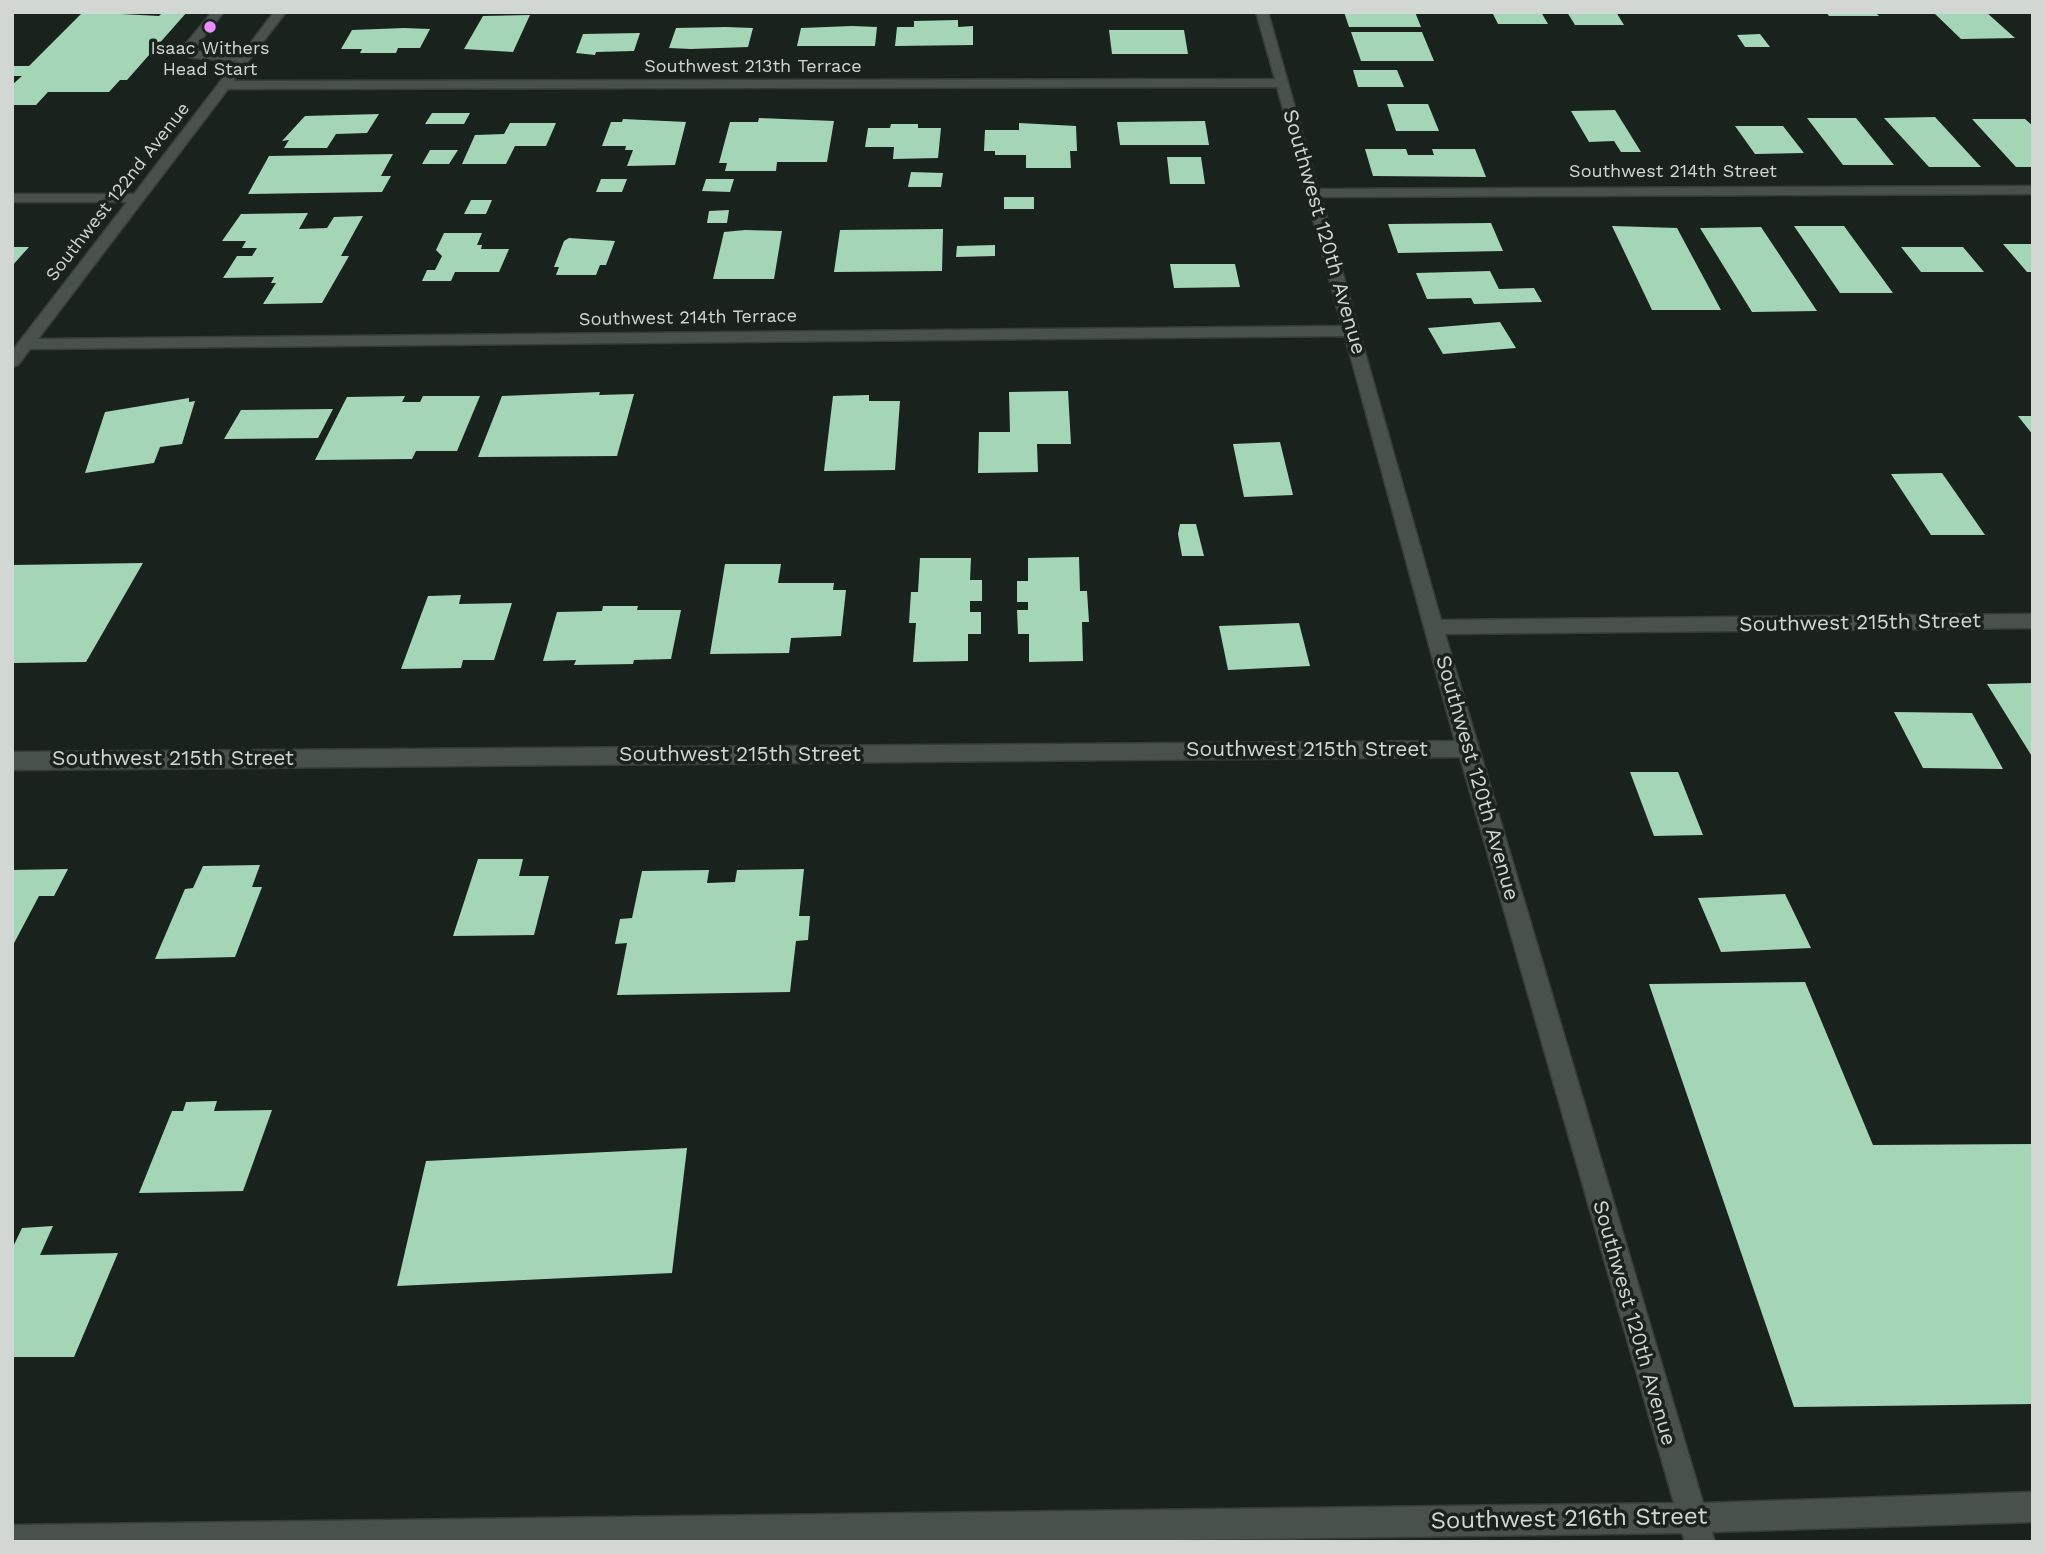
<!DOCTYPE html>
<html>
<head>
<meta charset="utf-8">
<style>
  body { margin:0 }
  #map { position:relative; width:2045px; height:1554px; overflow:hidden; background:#1a221d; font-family:"Work Sans",sans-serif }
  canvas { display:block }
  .frame { position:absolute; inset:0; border:14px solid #d2d7d3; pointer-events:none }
</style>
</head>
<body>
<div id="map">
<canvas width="2045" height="1554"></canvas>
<div class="frame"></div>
</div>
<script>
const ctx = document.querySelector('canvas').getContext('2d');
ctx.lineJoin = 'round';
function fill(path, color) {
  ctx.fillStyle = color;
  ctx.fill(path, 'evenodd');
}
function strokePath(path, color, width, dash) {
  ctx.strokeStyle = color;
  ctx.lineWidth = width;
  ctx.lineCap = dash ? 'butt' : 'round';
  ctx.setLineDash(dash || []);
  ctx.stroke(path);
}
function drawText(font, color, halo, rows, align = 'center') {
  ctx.font = font + ' "Work Sans",sans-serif';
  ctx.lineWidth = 7;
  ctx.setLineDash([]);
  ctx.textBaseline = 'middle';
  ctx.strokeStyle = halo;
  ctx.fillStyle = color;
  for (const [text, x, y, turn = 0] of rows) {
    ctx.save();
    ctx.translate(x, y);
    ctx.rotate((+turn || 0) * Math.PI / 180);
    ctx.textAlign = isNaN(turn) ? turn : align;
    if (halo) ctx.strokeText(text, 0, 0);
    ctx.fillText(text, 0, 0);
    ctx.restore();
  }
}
const building = new Path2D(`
  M83,12l76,4 4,-4h24l-60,68h-7l-11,12h-61l-12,13h-24v-20l10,-9h-10v-10h17z
  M1344,12h71l6,15h-72z
  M1492,12h49l7,12h-50z
  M1567,12h49l8,13h-49z
  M1826,12h49l4,4h-50z
  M1933,12h53l29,26 -54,1z
  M530,15l-17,37 -49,-3 19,-33z
  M958,20v7l15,-1v19l-78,1 2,-19h17v-6z
  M852,26l25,1 -2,19h-78l4,-18z
  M404,28l26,1 -10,19h-22l-2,5h-36l2,-4h-21l11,-19z
  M676,28l50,-1 27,1 -5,19 -57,2 -22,-1z
  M1109,30h75l4,24h-76z
  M1351,32h71l12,29h-73z
  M640,33l-6,18 -38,1 -1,3 -19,-2 7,-19z
  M1760,34l10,13h-25l-8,-12z
  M1353,70h44l7,17h-46z
  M1387,104h41l11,27h-43z
  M1615,110l26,42h-20l-7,-11 -25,1 -18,-31z
  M432,113h38l-6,11h-39z
  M379,114l-12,19 -31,1 -9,14h-43l5,-8 -7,1 23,-25z
  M1935,117l46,50h-52l-45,-49z
  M759,118l75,3 -7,41h-50l-1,9h-51l2,-8h-8l11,-41h28z
  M1807,118h49l38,47h-51z
  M623,119l63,3 -11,43 -48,1 6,-16h-8l1,-4h-24l9,-24h11z
  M1972,119h53l8,7v41h-17z
  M1205,121l4,24h-89l-3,-23z
  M510,123h46l-10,23h-31l-9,18h-44l13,-29 29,-1z
  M1019,123l57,3 1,25h-7l1,17h-45v-13h-31v-4h-11l1,-21h34z
  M891,124h27v4h23l-3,30 -45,1 1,-12h-29l3,-19h22z
  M1735,126h48l21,27 -49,1z
  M1365,149h41l2,6h26l-2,-6h43l11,28 -113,-1z
  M430,150h28l-9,14h-27z
  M393,154l-12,22h10l-9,16 -134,2 21,-38z
  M1167,157h34l4,27h-35z
  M911,172l32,1 -2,14h-33z
  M601,179h26l-5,13h-26z
  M706,179h28l-4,13 -28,-1z
  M1004,197h30v12h-30z
  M471,200h21l-6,14h-22z
  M729,210l-2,13h-20l2,-12z
  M308,213l-9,16 28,-1 7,-11 29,-1 -22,40h8l-27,47 -59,1 13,-21h-5l3,-6 -51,1 14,-22h15l5,-8h-15l4,-7h-24l19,-27z
  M1491,223l12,28 -105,2 -10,-29z
  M1612,226l65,2 44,82h-69z
  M1794,226h50l49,67h-53z
  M1761,227l56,84 -65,1 -52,-84z
  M943,229l-1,42 -108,1 6,-42z
  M745,230l37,1 -8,48h-61l11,-47z
  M444,233h38l-5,12h5l-1,4h28l-10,23h-44l-4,9h-29l5,-11h8l7,-14 -6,-6z
  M569,238l46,3 -9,24h-6l-4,10h-40l3,-8h-5l10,-26z
  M2003,244h30v28h-6z
  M995,245v11l-39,1 1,-11z
  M12,247h17l-17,19z
  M1901,247h62l21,25h-63z
  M1170,264h65l5,23 -66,1z
  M1490,271l9,18 35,-1 8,14 -68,2 -3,-6 -44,1 -11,-26z
  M1500,322l16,26 -73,6 -15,-26z
  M1068,391l3,53h-34l1,28 -60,1 1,-41h31l-1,-40z
  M600,392l-1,3 35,-1 -17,62 -139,1 24,-61z
  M869,395v6h31l-5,69 -71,1 9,-75z
  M405,396l-3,6h18l3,-6h57l-23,55h-41l-4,8 -97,1 32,-63z
  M189,398v4l6,-1 -13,43 -22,3 -6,16 -69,10 20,-61z
  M333,409l-15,29 -94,1 17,-29z
  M2018,416h15v19z
  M1280,442l13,53 -49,2 -11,-53z
  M1942,473l43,62h-54l-40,-61z
  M1180,524h16l8,32h-22l-4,-22z
  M1079,557l1,34h7l2,31h-7l1,39 -54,1v-28h-11l-1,-24h11v-8h-11v-21h11v-23z
  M920,558h51l-1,22h12v21h-12v11h11v22h-13v27l-55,1 3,-39h-7l2,-31h7z
  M143,563l-57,99 -74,1v-98z
  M725,564h56l-3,19h56l-1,7h13l-5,46 -50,2 -2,15 -79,1z
  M461,595l-2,9 53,-1 -18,57h-31l-2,8 -60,1 27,-73z
  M603,606h35l-1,4h44l-10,49 -37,1 -1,4 -59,1 2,-5 -33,1 14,-49 45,-1z
  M1299,623l11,43 -82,4 -9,-44z
  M2033,683v75l-46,-74z
  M1894,712l78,1 31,56 -80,-1z
  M1630,772h48l25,63 -49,1z
  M478,859h45l-4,17h30l-15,59 -81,1z
  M260,865l-8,22h10l-27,70 -80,2 30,-70 8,-1 10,-22z
  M68,869l-14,27h-15l-27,51v-77z
  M804,869l-5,47h11l-2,24 -12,1 -6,51 -173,3 10,-52 -12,1 5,-25 12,-1 10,-47 67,-1 -2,13 28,-1 2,-12z
  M1785,894l26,54 -90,4 -23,-54z
  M1805,982l68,163 160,-1v260l-239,3 -145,-423z
  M217,1101l-3,10 58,-1 -29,81 -104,2 33,-82h11l3,-9z
  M687,1148l-15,125 -275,13 29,-125z
  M53,1226l-13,29 78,-2 -44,104h-62v-108l10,-21z`);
const minor = new Path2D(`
  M212,12h12l-28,34 2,5 44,3 32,-42h12l-53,69 1042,-2 -19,-67h12l50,177 715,-3v8l-712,3 120,423 592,-6v14l-588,6 258,869 330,-11v30l-321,10 3,10h-30l-3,-9 -645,9h-1025v-17l1662,-22 -214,-746 -1448,13v-18l1443,-11 -110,-405 -1315,13 -12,16 -6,2v-16l115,-149h-115v-8h122l102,-133 -43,-3 -4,-1 -5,-11zM1277,87l65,239 -1304,13 190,-250z`);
const markers = [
  [210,27,7,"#ea8dfd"]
];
const farPoinames = [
  ["Isaac Withers",210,49],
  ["Head Start",210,70]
];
const farStreetnames = [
  ["Southwest 213th Terrace",753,67],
  ["Southwest 214th Street",1673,172],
  ["Southwest 122nd Avenue",118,192,-52],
  ["Southwest 214th Terrace",688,318,-1]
];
const streetNames = [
  ["Southwest 120th Avenue",1324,232,74],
  ["Southwest 215th Street",1860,623,-1],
  ["Southwest 215th Street",1307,750],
  ["Southwest 215th Street",740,755],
  ["Southwest 215th Street",173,759],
  ["Southwest 120th Avenue",1477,778,74],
  ["Southwest 120th Avenue",1634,1323,74]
];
const nearStreetnames = [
  ["Southwest 216th Street",1569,1519,-1]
];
fill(building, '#a5d5b7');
strokePath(minor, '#363d38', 3);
fill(minor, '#48514b');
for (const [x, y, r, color] of markers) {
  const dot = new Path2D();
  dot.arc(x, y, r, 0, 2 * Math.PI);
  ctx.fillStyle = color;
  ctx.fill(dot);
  strokePath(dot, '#1a221d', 2.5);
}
drawText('18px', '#d2d7d3', '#1a221d', farPoinames);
drawText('18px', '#d2d7d3', '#1a221d', farStreetnames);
drawText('21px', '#d2d7d3', '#1a221d', streetNames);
drawText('24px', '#d2d7d3', '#1a221d', nearStreetnames);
</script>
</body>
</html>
